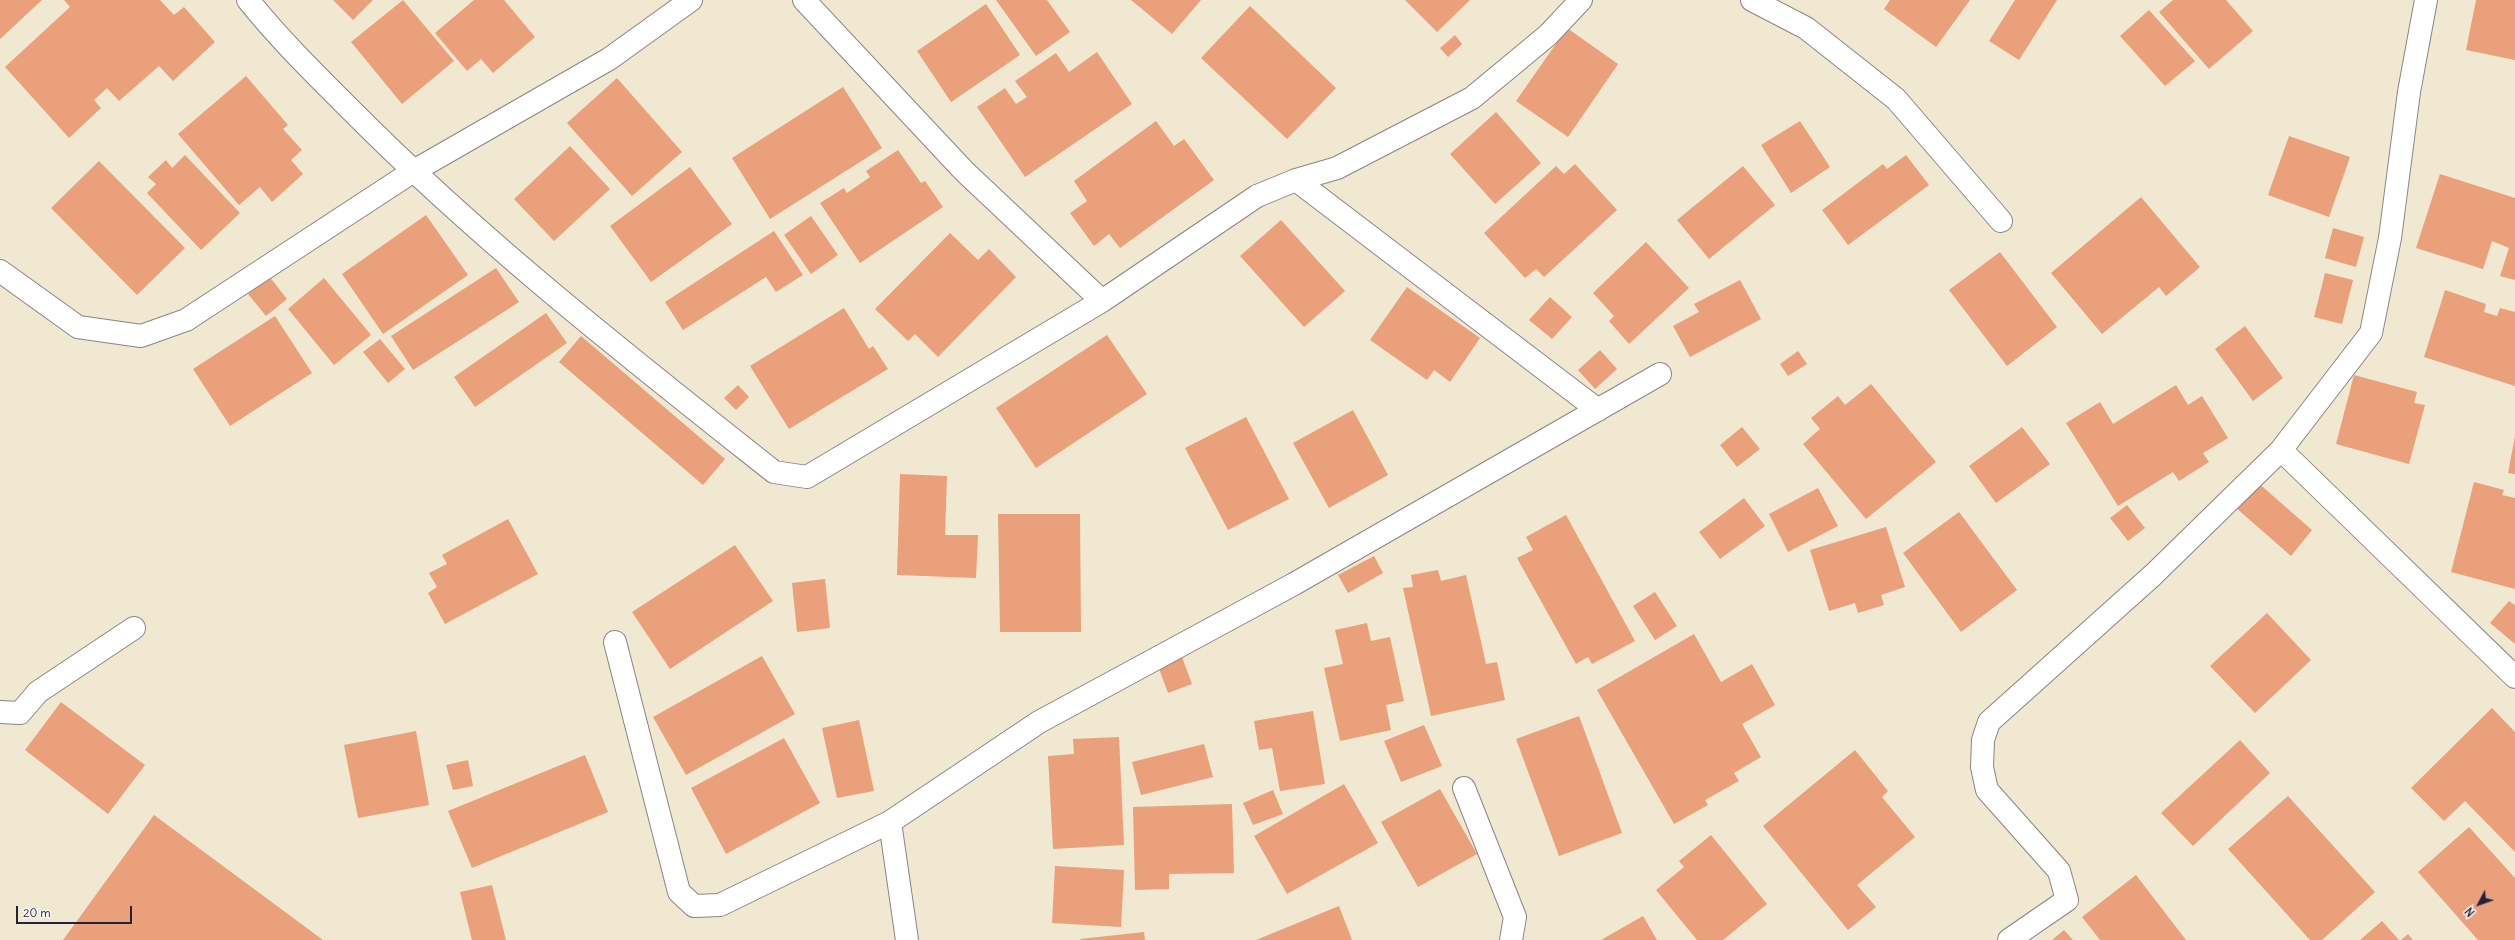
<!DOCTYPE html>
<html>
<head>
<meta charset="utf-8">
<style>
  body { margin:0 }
  #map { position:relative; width:2515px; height:940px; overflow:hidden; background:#f0e8d1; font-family:Delius,sans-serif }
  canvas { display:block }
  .north { position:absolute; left:2459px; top:884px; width:40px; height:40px; -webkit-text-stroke:3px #f6f6f2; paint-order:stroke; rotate:229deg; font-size:11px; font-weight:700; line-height:16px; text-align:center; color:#22223b }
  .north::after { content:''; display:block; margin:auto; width:14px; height:18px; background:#22223b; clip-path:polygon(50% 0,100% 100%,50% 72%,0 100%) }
  .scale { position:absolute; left:16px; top:906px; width:116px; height:18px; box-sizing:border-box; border:2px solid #22223b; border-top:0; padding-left:5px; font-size:12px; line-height:14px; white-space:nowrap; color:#22223b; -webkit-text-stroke:3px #f6f6f2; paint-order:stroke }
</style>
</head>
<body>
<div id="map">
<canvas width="2515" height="940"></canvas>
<div class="north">N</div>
<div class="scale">20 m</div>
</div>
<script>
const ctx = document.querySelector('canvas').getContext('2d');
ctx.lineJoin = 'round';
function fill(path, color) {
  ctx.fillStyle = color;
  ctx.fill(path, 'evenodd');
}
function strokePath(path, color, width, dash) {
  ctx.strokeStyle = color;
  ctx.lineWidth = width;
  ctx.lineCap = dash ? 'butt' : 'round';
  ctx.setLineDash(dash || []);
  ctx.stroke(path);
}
const building = new Path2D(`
  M0,0h42l-42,39z
  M64,0h96l14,15 10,-8 31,35 -42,39 -14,-15 -40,35 -12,-13 -13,12 7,8 -32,30 -64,-71 65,-60z
  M333,0h40l-20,20z
  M403,0l51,61 -52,43 -51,-62z
  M474,0h30l31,37 -42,36 -12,-14 -14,12 -32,-38z
  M996,0h51l23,32 -34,24z
  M1131,0h70l-29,34z
  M1405,0h65l-33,32z
  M1890,0h80l-34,47 -52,-38z
  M2015,0h42l-38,60 -30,-19z
  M2173,0h53l27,31 -44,38 -50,-57z
  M2476,0h39v60l-49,-10z
  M986,4l34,51 -69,47 -34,-51z
  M1250,6l86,82 -49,51 -86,-81z
  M2149,10l46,51 -30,25 -45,-50z
  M1567,28l51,36 -50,73 -52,-36z
  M1455,35l7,9 -14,13 -8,-9z
  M1097,52l35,52 -107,73 -48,-70 28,-19 11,16 11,-7 -12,-16 41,-28 13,19z
  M246,76l42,49 -5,4 19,21 -11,10 12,14 -31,28 -12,-15 -21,18 -61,-71z
  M617,78l65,74 -50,44 -65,-73z
  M843,87l39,61 -112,71 -38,-61z
  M1496,112l45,51 -46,41 -45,-50z
  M1156,121l18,25 10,-7 30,41 -94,68 -11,-14 -15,12 -24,-33 17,-12 -13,-20z
  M1800,121l30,46 -39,26 -30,-48z
  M2289,136l61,21 -21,60 -61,-22z
  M570,146l40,43 -56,52 -40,-42z
  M898,150l23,33 4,-2 18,26 -83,56 -40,-60 24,-15 3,5 23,-16 -4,-6z
  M185,155l55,58 -39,37 -54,-57 9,-9 -8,-7 18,-17 6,8z
  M1906,155l23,30 -81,60 -26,-35 61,-46 4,5z
  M99,161l86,87 -48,47 -86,-87z
  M1575,164l42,46 -73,67 -8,-8 -11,9 -41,-45 72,-67 8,8z
  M1743,166l32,39 -66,54 -32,-39z
  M690,167l42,57 -81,58 -41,-56z
  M2440,174l75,24v82l-15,-4 9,-28 -17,-7 -9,28 -67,-21z
  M2141,197l59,70 -34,29 -7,-9 -57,47 -51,-61z
  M426,215l42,60 -85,59 -41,-60z
  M811,216l27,39 -27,19 -27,-39z
  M1281,220l64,71 -41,36 -64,-71z
  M2333,228l31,9 -8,30 -31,-9z
  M774,231l29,44 -27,17 -10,-15 -83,53 -18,-28z
  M950,233l28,27 11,-11 27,28 -78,80 -23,-23 -7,7 -33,-32z
  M1646,242l43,46 -60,56 -20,-23 5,-5 -21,-23z
  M2000,252l57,75 -50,39 -58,-76z
  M496,268l23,34 -106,68 -22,-34z
  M2325,273l28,7 -11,44 -28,-7z
  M269,276l18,23 -21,17 -18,-22z
  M324,278l47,57 -37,30 -46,-56z
  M1740,280l21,39 -71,38 -17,-31 26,-14 -5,-8z
  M1407,287l73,51 -30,44 -16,-12 -7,10 -57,-40z
  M2445,290l41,14 -2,8 13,4 3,-8 15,4v74l-91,-29z
  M1550,297l22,20 -20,22 -23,-19z
  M844,308l25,41 4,-3 15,23 -99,60 -39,-63z
  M546,313l21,30 -92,64 -21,-30z
  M275,316l37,57 -82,53 -37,-57z
  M2245,326l38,52 -30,23 -38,-52z
  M1107,335l40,59 -111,74 -40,-60z
  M581,336l144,123 -22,26 -144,-123z
  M380,339l25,30 -17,14 -25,-31z
  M1600,350l17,19 -22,20 -17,-19z
  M1798,351l9,13 -19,12 -8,-12z
  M2354,375l63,17 -3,11 11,2 -16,59 -73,-20z
  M1871,384l65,78 -70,57 -63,-75 17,-15 -9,-11 27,-22 7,9z
  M738,385l11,12 -13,13 -12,-12z
  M2176,385l12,20 14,-9 26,42 -25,15 6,9 -30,19 -6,-9 -55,34 -52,-83 34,-21 13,22z
  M1353,410l35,65 -59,33 -36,-65z
  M1246,417l43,82 -61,31 -43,-82z
  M1742,427l18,22 -23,18 -17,-22z
  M2022,427l28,37 -54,39 -27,-37z
  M2515,436v38l-7,-1z
  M900,474l47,2 -2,59h33l-2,43 -79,-3z
  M2256,481l56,49 -21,26 -56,-49z
  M2474,482l30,8 -2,5 13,3v91l-64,-17z
  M1818,488l20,38 -50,26 -19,-38z
  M1744,498l21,28 -45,33 -21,-27z
  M2127,505l18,23 -17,13 -18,-23z
  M1959,512l58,78 -56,42 -58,-79z
  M998,514h82l1,118h-81z
  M1566,515l69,126 -43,23 -4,-7 -12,7 -59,-106 16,-8 -7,-13z
  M508,519l30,55 -93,50 -17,-31 9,-6 -8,-14 18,-9 -5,-9z
  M1886,527l19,60 -24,8 3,10 -26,8 -3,-10 -26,8 -19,-61z
  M735,545l38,56 -103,68 -38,-57z
  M1374,556l9,17 -35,20 -10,-18z
  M1438,570l3,11 25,-6 20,89 11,-2 8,38 -74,16 -28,-128 10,-1 -2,-12z
  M825,579l5,49 -33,4 -5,-49z
  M1655,592l22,34 -22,14 -22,-34z
  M2509,601l6,4v39l-25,-21z
  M2267,613l44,47 -56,53 -45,-47z
  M1367,623l4,18 19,-4 14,64 -18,4 5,25 -51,11 -16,-73 19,-4 -8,-34z
  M1694,634l27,48 31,-18 23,41 -33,19 19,33 -27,16 5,8 -34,19 3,5 -34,19 -77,-134z
  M762,656l33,58 -109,61 -33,-58z
  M1182,657l10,27 -24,9 -10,-27z
  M61,702l84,63 -37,49 -83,-64z
  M2492,708l23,24v120l-50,-51 -21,20 -33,-33z
  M1313,711l12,73 -45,7 -8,-43 -13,2 -5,-29z
  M1579,716l43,117 -63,23 -43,-117z
  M859,720l15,71 -37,7 -15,-70z
  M1424,725l18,41 -41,16 -17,-41z
  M416,731l13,74 -71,13 -14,-73z
  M1119,737l5,108 -71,4 -5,-93 26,-2 -1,-15z
  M784,738l36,65 -94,51 -35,-66z
  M2240,740l30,33 -77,73 -32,-33z
  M1204,744l9,33 -72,18 -9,-33z
  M1855,750l33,41 -6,6 33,40 -58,48 19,22 -28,23 -85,-104z
  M585,755l23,57 -136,56 -24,-57z
  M468,760l5,26 -20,4 -7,-25z
  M1344,784l34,59 -91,51 -33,-58z
  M1440,789l37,65 -59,33 -37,-65z
  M1273,790l10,24 -30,11 -10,-22z
  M2288,796l87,96 -53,48h-12l-82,-91z
  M1232,804l2,69 -65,1v15l-34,1 -2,-83z
  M154,815l169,125h-260z
  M2469,827l46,51v62h-37l-60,-68z
  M1711,835l56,69 -44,36h-26l-41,-50 28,-23 -5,-6z
  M1055,866l69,4 -3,57 -69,-4z
  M2136,875l50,65h-86l-18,-23z
  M492,885l14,55h-34l-12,-48z
  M1339,906l13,34h-96z
  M1643,916l14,24h-56z
  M2382,921l17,19h-39z
  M2064,930l9,10h-21z
  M1144,932l1,8h-64l-1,-1z
  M2408,934l5,6h-12z`);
const minor = new Path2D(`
  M248,0c32,40 68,75 104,111 131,132 277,246 422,361l33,5 295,-176 155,-105 39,-16 41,-12 135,-70 76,-63 33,-35
  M804,0l160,171 138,130
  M1752,0l54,28 90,71 105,122
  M1296,180l302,230
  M0,271l78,56 63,9 45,-16 226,-148 197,-113 82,-59
  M2281,450l234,227
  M615,642l64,250 15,14 26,-1 170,-83 149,-100 255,-138 366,-210
  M0,712l20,1 18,-21 96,-64
  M1464,788l51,129 -4,23
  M890,822l17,118
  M2009,940l58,-40 -8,-29 -72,-81 -5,-23 1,-27 6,-18 164,-147 128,-125 90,-117 19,-95 19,-146 17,-92`);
fill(building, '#e9a07b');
strokePath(minor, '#898586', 24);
strokePath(minor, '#fff', 22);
</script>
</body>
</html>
